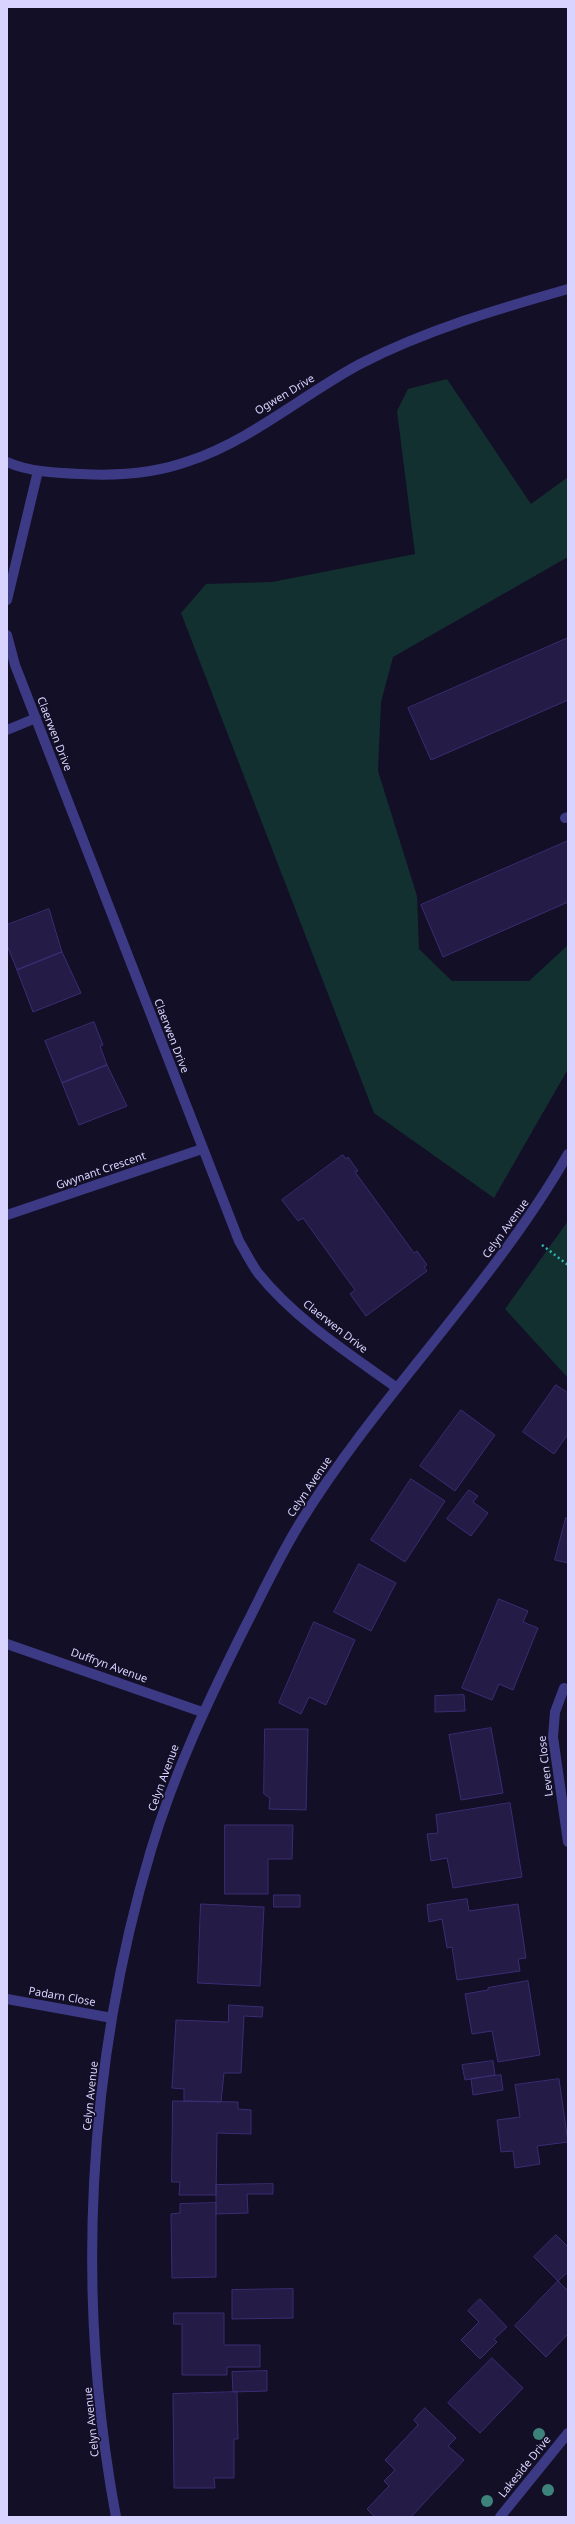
<!DOCTYPE html>
<html>
<head>
<meta charset="utf-8">
<style>
  body { margin:0 }
  #map { position:relative; width:575px; height:2524px; overflow:hidden; background:#130f26; font-family:"Noto Sans",sans-serif }
  canvas { display:block }
  .frame { position:absolute; inset:0; border:8px solid #d9d4ff; pointer-events:none }
</style>
</head>
<body>
<div id="map">
<canvas width="575" height="2524"></canvas>
<div class="frame"></div>
</div>
<script>
const ctx = document.querySelector('canvas').getContext('2d');
ctx.lineJoin = 'round';
function fill(path, color) {
  ctx.fillStyle = color;
  ctx.fill(path, 'evenodd');
}
function strokePath(path, color, width, dash) {
  ctx.strokeStyle = color;
  ctx.lineWidth = width;
  ctx.lineCap = dash ? 'butt' : 'round';
  ctx.setLineDash(dash || []);
  ctx.stroke(path);
}
function drawText(font, color, halo, rows, align = 'center') {
  ctx.font = font + ' "Noto Sans",sans-serif';
  ctx.lineWidth = 3.5;
  ctx.setLineDash([]);
  ctx.textBaseline = 'middle';
  ctx.strokeStyle = halo;
  ctx.fillStyle = color;
  for (const [text, x, y, turn = 0] of rows) {
    ctx.save();
    ctx.translate(x, y);
    ctx.rotate((+turn || 0) * Math.PI / 180);
    ctx.textAlign = isNaN(turn) ? turn : align;
    if (halo) ctx.strokeText(text, 0, 0);
    ctx.fillText(text, 0, 0);
    ctx.restore();
  }
}
const green = new Path2D(`
  M447,379l84,125 37,-27v80l-175,100 -12,45 -3,69 39,125 2,53 33,32h77l39,-36v124l-74,129 -120,-85 -193,-500 25,-29 66,-2 143,-28 -18,-143 11,-22z
  M568,1221v157l-63,-69z`);
const building = new Path2D(`
  M568,638v62l-137,60 -23,-52z
  M568,841v61l-125,55 -22,-52z
  M49,909l13,43 -45,18 -10,-25v-20z
  M62,952l19,41 -48,19 -16,-42z
  M94,1022l9,23 -3,1 7,19 -45,18 -17,-42z
  M107,1065l20,41 -48,19 -17,-42z
  M343,1155l3,4 2,-2 10,14 -3,1 59,81 3,-2 10,14 -3,2 3,4 -61,45 -16,-22 5,-4 -52,-72 -5,3 -16,-21z
  M556,1385l12,8v41l-14,20 -31,-22z
  M461,1410l34,25 -40,56 -35,-25z
  M411,1479l34,22 -40,61 -34,-22z
  M469,1490l9,6 -5,6 15,11 -17,23 -24,-17z
  M566,1518l2,1v44l-13,-3z
  M359,1564l37,19 -25,48 -37,-19z
  M499,1599l29,12 -5,11 15,6 -25,62 -14,-6 -7,16 -30,-12z
  M314,1622l41,18 -29,65 -17,-8 -8,17 -22,-11z
  M464,1695l1,16 -30,1v-16z
  M491,1728l12,65 -42,7 -12,-65z
  M265,1729h43l-2,81 -37,-1 1,-11 -6,-4z
  M510,1803l12,74 -69,11 -6,-30 -16,3 -4,-27 11,-1 -2,-18z
  M225,1825h68l-1,34h-24v35h-43z
  M274,1895h26v12h-26z
  M467,1899l2,12 49,-7 8,54 -8,1 2,12 -63,9 -5,-33 -5,1 -5,-29 -13,3 -2,-17z
  M201,1904l63,3 -4,79 -62,-3z
  M528,1981l12,74 -42,7 -6,-31 -20,3 -7,-40 23,-4v-2z
  M229,2005l34,2 -1,10 -18,-1 -3,57h-17l-3,29 -37,-1v-12l-12,-1 4,-68 52,2z
  M493,2061l2,14 -30,5 -3,-15z
  M501,2075l2,15 -30,5 -2,-16z
  M559,2079l9,63 -31,4 3,18 -25,4 -2,-17 -12,1 -4,-32 23,-3 -5,-32z
  M173,2101l65,1v7l13,1v24l-34,-1 -1,62h-37l1,-13h-8z
  M273,2184v10h-26l1,19 -32,1v-29z
  M216,2203v74l-44,1 -1,-64 9,-1v-9z
  M556,2235l12,12v25l-10,9 -24,-24z
  M558,2281l10,10v43l-22,23 -31,-31z
  M293,2289v29l-61,1v-29z
  M480,2299l27,28 -13,12 3,3 -17,17 -19,-19 18,-18 -11,-11z
  M174,2313h50v32h36v22h-33v8h-45v-51h-8z
  M492,2358l31,30 -43,45 -32,-30z
  M267,2371v20l-34,1 -1,-20z
  M237,2392l1,47h-4v39h-20l1,10h-41l-1,-94z
  M425,2408l31,30 -8,8 16,14 -53,57h-36l-8,-8 22,-23 -5,-5 11,-11 -10,-10 33,-35 -4,-5z`);
const path = new Path2D(`
  M542,1245l26,20`);
const lane = new Path2D(`
  M565,818l3,-1`);
const street = new Path2D(`
  M7,462c22,10 50,11 74,12 35,2 75,-1 108,-13 61,-20 115,-67 171,-97 66,-34 138,-55 208,-75
  M7,600l31,-129
  M7,635l8,30 224,576c6,10 12,22 19,32 38,47 90,80 139,115
  M7,730l29,-12
  M7,1215l195,-66
  M7,1644l195,68
  M564,1688l-9,24 -2,25 15,105
  M7,1999l105,19
  M116,2517c-41,-220 -29,-453 35,-667 23,-77 57,-149 93,-221 18,-35 35,-72 56,-106 80,-130 192,-236 268,-369
  M500,2517l68,-84`);
const trees = [
  [539,2434],
  [548,2490],
  [487,2501]
];
const streetNames = [
  ["Ogwen Drive",285,395,-31],
  ["Claerwen Drive",54,734,69],
  ["Claerwen Drive",171,1036,69],
  ["Gwynant Crescent",101,1171,-19],
  ["Celyn Avenue",506,1229,-54],
  ["Claerwen Drive",335,1327,38],
  ["Celyn Avenue",310,1487,-56],
  ["Duffryn Avenue",109,1666,20],
  ["Leven Close",546,1766,-97],
  ["Celyn Avenue",164,1778,-70],
  ["Padarn Close",62,1997,10],
  ["Celyn Avenue",91,2096,-84],
  ["Celyn Avenue",92,2422,-96],
  ["Lakeside Drive",525,2467,-51]
];
fill(green, '#12302f');
fill(building, '#241b47');
strokePath(building, '#3b2d73', 1);
strokePath(path, '#2fb8b0', 2.5, [2, 3]);
strokePath(lane, '#3d3a85', 10);
strokePath(street, '#3d3a85', 10);
ctx.fillStyle = '#3d827b';
for (const [x, y] of trees) {
  ctx.beginPath();
  ctx.arc(x, y, 6, 0, 2 * Math.PI);
  ctx.fill();
}
drawText('11px', '#d9d4ff', '#130f26', streetNames);
</script>
</body>
</html>
